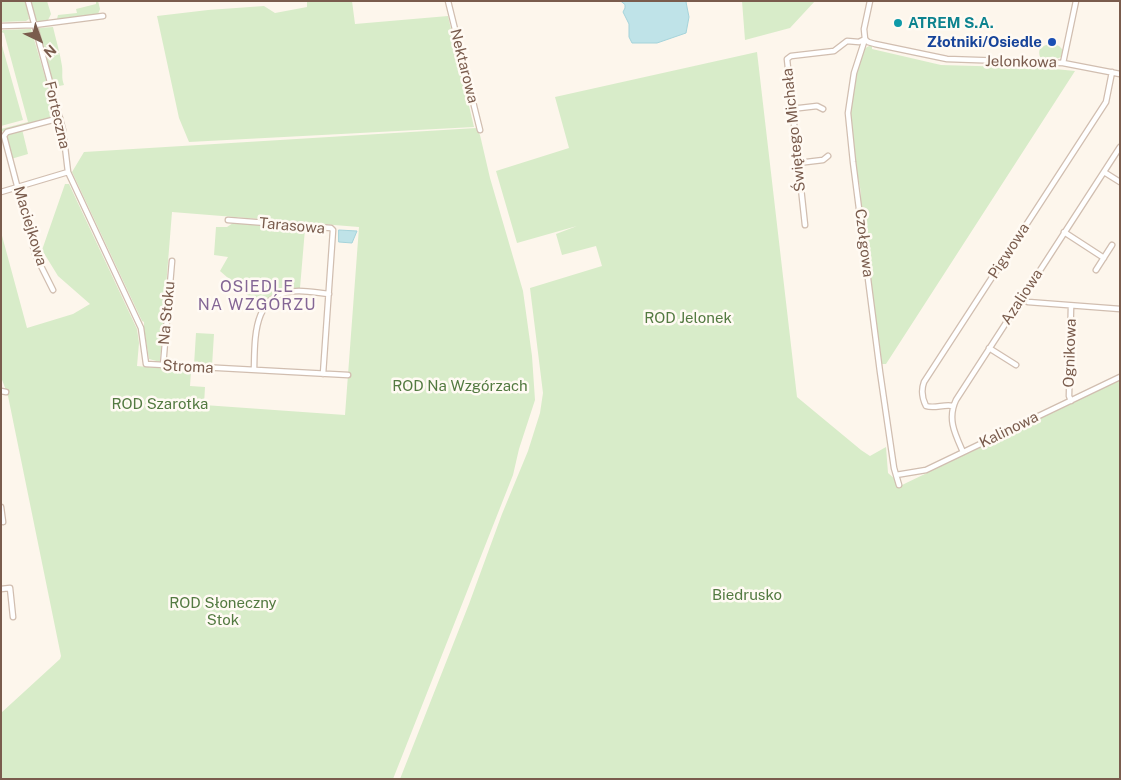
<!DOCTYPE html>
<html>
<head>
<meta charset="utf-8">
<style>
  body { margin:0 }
  #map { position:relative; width:1121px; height:780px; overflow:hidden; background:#fdf6ec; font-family:"Public Sans",sans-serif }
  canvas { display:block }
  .frame { position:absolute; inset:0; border:2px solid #7a5c4d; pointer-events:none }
  .north { position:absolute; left:15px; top:15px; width:50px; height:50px; -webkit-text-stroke:4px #fffaf3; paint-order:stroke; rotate:138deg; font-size:14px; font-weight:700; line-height:20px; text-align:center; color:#7a5c4d }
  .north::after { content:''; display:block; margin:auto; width:18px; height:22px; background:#7a5c4d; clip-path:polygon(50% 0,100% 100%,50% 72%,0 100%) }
</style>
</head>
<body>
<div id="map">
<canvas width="1121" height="780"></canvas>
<div class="frame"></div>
<div class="north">N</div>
</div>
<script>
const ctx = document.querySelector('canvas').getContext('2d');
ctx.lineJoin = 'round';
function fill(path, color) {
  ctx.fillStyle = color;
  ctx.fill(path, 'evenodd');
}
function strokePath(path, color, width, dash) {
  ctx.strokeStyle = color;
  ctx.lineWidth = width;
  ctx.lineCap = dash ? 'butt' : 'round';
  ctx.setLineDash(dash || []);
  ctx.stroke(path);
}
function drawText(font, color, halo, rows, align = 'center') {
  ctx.font = font + ' "Public Sans",sans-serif';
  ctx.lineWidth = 5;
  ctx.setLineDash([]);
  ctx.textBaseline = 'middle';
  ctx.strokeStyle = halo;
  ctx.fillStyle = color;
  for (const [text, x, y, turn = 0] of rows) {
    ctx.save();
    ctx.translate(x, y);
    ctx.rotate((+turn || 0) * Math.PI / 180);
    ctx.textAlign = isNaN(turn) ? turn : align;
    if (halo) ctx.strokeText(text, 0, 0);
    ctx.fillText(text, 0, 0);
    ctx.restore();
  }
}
const green = new Path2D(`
  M1,1h25l3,18 -3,2 -25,1z
  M30,1h17l4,13 -3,6 -9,2 -4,-2z
  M96,1h2l2,8 -2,5 -41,5 1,-4 19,-2 -1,-4 20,-5z
  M307,1h45l3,23 93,-8 26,111 -285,15 -10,-24 -22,-102 51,-6 56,-4 11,7 32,-6z
  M742,1h73l-25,27 -45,12z
  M53,27c3,13 7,26 9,39 1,8 -1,11 2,19l-10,2 -16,-59z
  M31,29l25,85 -2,3 -5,2 -48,13v-3l27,-7 -24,-89 -3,-1 2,-2z
  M1,42l22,78 -22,6z
  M1054,44l5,2 4,4 -2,7c-5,3 -15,4 -21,0 -3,-11 4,-12 14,-13z
  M869,46h3v3l69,16 104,3 30,3 -189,293h-4l-22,-162c3,-13 -4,-27 -5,-41 -4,-24 -6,-49 -2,-73 1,-11 5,-23 8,-34l1,-4z
  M757,52l40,345 64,53 9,6 16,-9 2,26 14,12 218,-105v399h-720l69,-175 33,-90 26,-63 12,-38 3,-20 -13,-105 72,-22 -6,-20 -34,9 -6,-21 21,-8 -60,17 -21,-72 73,-23 -14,-51z
  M476,128l4,7 10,43 33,113 9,65 3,44 -16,49 -6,26 -120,304h-392v-66l59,-54 1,-3 -53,-260 -7,-19v-145l26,96 46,-14 17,-10 -32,-28 -16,-26 23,-66h4l68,145 2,14 -2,23 54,5 -1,15 15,1 -1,18 141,10 14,-188 -187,-15 -12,150 -11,-3 -5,-30v-7l-2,-1 -70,-149 12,-20z
  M22,129l6,25 -17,5 -6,-20 4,-7z
  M233,223l72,6 -5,59c-17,0 -27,8 -39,19l-41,-36 8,-14 -14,-2 2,-28h11z
  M196,333l18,1 -2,32 -18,-1z`);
const water = new Path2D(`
  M621,1h68l-3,1 3,15 -3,16 -29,10h-25l-3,-6v-13l-6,-12 2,-4v-3z
  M339,230l18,1 -5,12 -13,-1z`);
const street = new Path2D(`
  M28,1l35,129 5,42 73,156 5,36 202,11
  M448,1l32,129
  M870,1l-6,28 1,10 -11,34 -6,40 5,49 27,210 14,96 5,17
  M1,26l33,-1 69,-9
  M865,39l3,3 7,2 72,15 116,4 57,11
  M1063,63l13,-62
  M791,109l26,-3 6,3
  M798,163l25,-3 5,-4
  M1104,172l16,10
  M1,192l67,-20
  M228,220l103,8 2,2 -10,144
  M805,225l-18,-166 4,-3 43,-5 13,-10 12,1 6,-3
  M1064,232l40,26
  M1096,270l16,-25
  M53,290l-18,-36 -31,-118 3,-4 53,-14
  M1022,298l6,4 92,7
  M989,348l27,17
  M163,366l9,-105
  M254,370c1,-32 -2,-79 45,-79 10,0 20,2 30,3
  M1,391l5,1
  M1071,401l-2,-5 2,-90
  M953,406c-9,-2 -19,3 -27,0 -4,-8 -5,-16 -2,-24l182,-280 6,-30
  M963,452c-8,-18 -16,-33 -7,-52l164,-253
  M896,475l30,-5 194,-93
  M1,507l2,15
  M1,589l9,-1 3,29`);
const markers = [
  [898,23,5,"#0f9aa8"],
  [1052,42,5,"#1a4fb4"]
];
const cultureNames = [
  ["ATREM S.A.",908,23]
];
const transitNames = [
  ["Złotniki/Osiedle",1042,42]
];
const streetNames = [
  ["Jelonkowa",1021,62,1],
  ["Nektarowa",464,66,76],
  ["Forteczna",57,115,77],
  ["Świętego Michała",794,130,-96],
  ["Maciejkowa",30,226,73],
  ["Tarasowa",292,226,5],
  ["Czołgowa",864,243,83],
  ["Pigwowa",1009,251,-57],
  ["Azaliowa",1022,297,-57],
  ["Na Stoku",167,313,-85],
  ["Ognikowa",1070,353,-88],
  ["Stroma",188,367,3],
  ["Kalinowa",1009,430,-26]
];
const parkNames = [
  ["ROD Jelonek",688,318],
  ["ROD Na Wzgórzach",460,386],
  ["ROD Szarotka",160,404],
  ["Biedrusko",747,595],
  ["ROD Słoneczny",223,603],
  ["Stok",223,620]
];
const neighbourhoodNames = [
  ["OSIEDLE",257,287],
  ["NA WZGÓRZU",257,305]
];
fill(green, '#d8ecc9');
fill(water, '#bfe3e8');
strokePath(water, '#a5d3da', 1);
strokePath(street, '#d1beb0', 7);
strokePath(street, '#fff', 4.5);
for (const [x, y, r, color] of markers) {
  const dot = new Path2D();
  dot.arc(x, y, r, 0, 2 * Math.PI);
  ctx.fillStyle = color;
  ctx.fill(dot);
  strokePath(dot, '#fffaf3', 2);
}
drawText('bold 15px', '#0d838f', '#fffaf3', cultureNames, 'left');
drawText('bold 15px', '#164399', '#fffaf3', transitNames, 'right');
drawText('15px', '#7a5c4d', '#fffaf3', streetNames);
drawText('15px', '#537a41', '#fffaf3', parkNames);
ctx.letterSpacing = '1px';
drawText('16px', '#846695', '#fffaf3', neighbourhoodNames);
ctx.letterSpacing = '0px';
</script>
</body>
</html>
